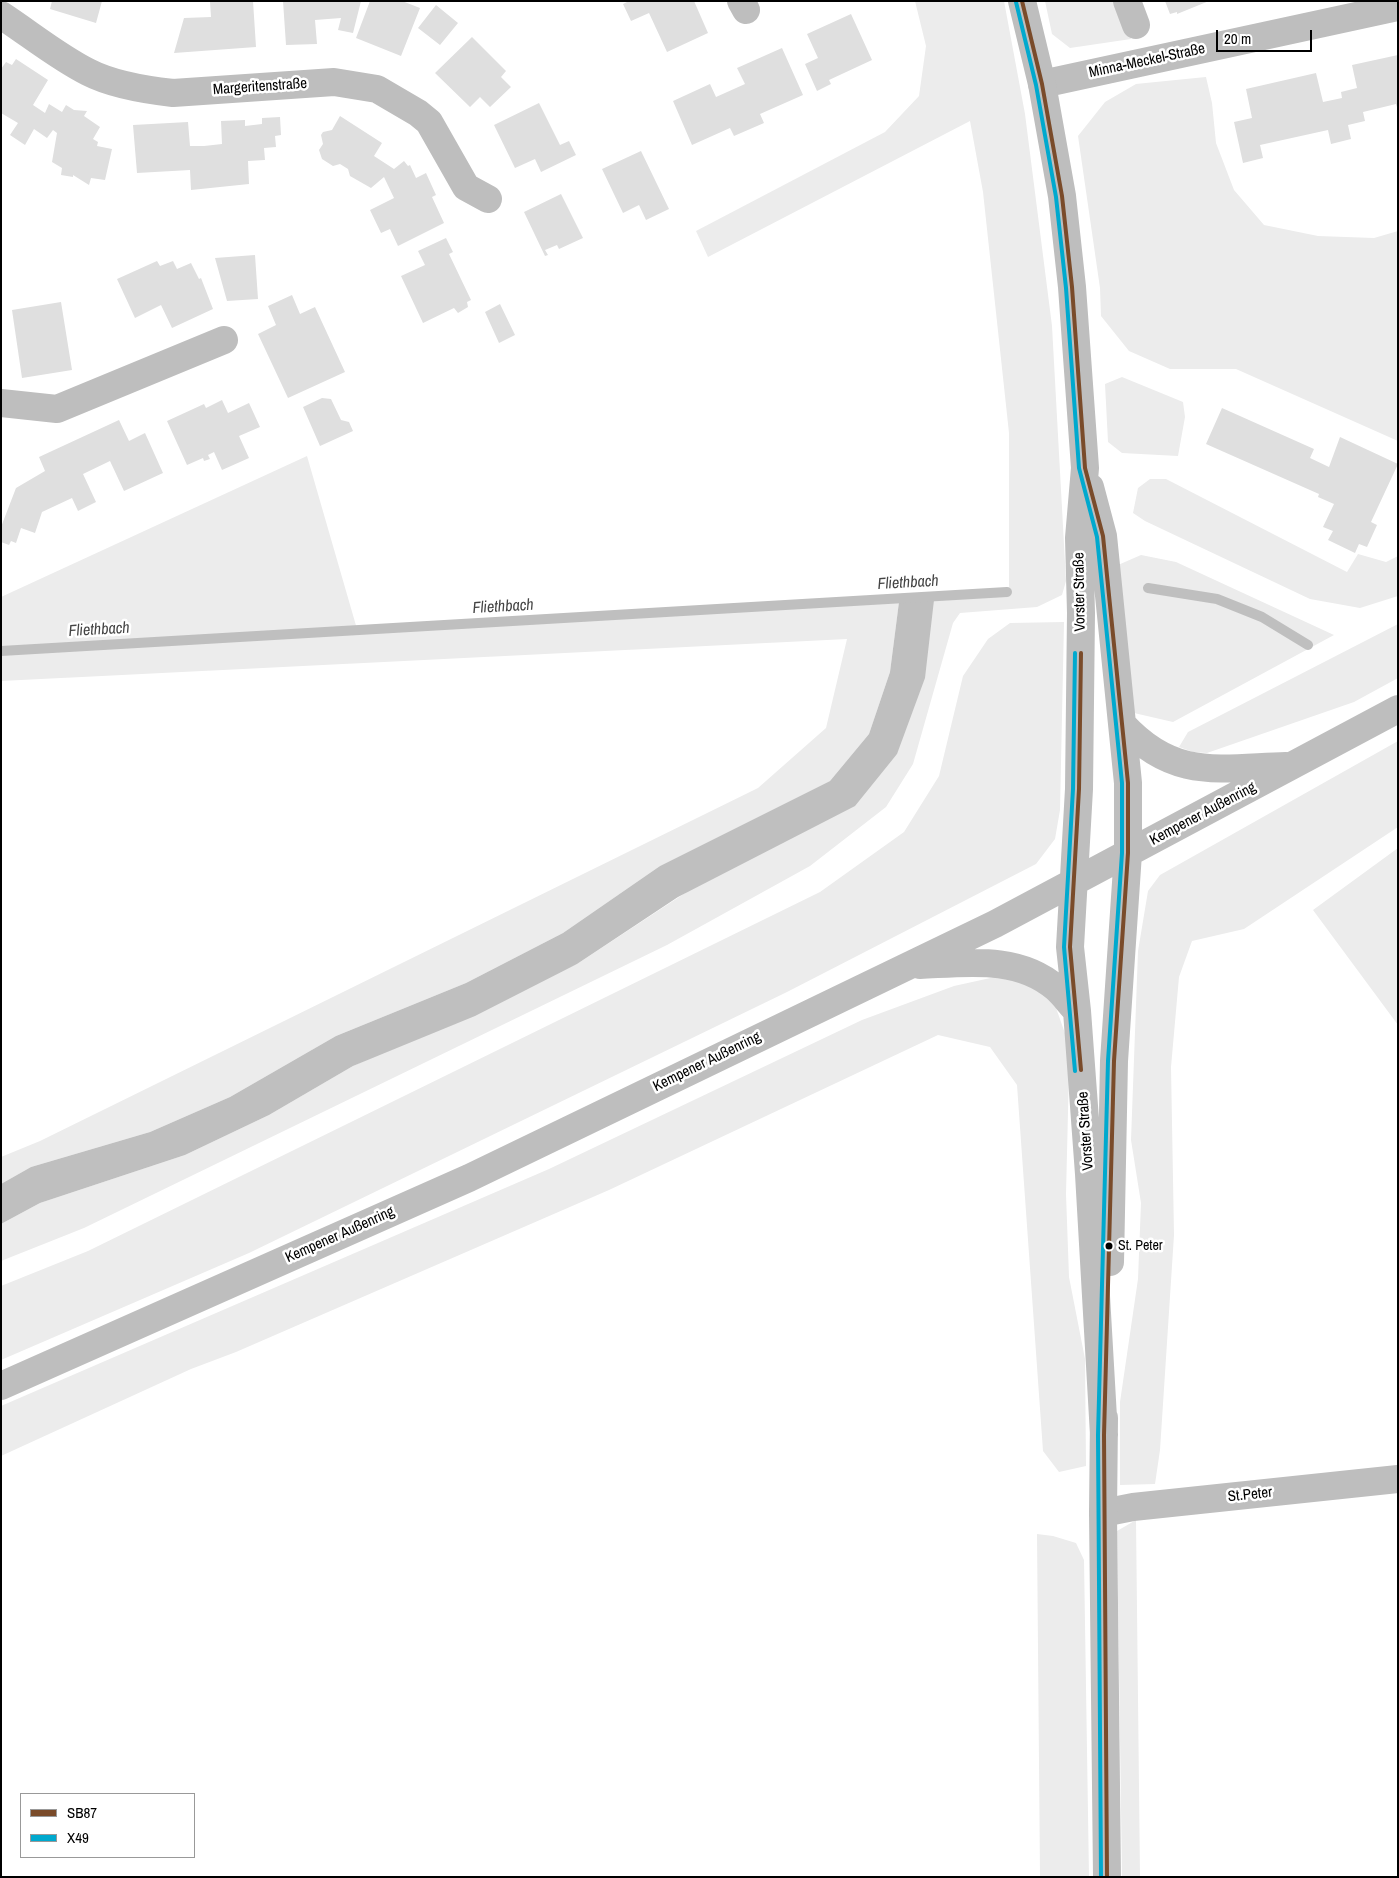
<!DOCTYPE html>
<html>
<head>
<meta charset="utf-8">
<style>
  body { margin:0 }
  #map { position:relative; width:1399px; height:1878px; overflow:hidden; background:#fff; font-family:"Archivo Narrow",sans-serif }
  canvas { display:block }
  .frame { position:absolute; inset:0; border:2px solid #000; pointer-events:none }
  .legend { position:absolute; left:20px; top:1793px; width:175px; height:65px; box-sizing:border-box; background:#fff; border:1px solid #999; margin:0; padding:6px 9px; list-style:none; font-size:15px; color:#000 }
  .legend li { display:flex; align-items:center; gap:10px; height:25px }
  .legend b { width:25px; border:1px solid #999 }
  .scale { position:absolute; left:1216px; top:30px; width:96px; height:22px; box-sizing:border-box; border:2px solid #000; border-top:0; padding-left:6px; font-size:15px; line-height:18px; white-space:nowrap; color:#000; -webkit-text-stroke:4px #fff; paint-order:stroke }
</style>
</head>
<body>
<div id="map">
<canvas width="1399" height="1878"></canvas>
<div class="frame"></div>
<ul class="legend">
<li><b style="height:6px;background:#7a4b2a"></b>SB87</li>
<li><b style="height:6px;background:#00a9ce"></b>X49</li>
</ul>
<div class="scale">20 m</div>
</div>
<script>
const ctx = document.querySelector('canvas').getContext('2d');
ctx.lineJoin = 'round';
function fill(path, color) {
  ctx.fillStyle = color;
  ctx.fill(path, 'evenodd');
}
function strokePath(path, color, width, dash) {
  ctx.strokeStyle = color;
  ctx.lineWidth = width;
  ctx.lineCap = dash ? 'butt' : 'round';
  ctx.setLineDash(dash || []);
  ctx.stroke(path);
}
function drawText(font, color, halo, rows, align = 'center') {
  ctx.font = font + ' "Archivo Narrow",sans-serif';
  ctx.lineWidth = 5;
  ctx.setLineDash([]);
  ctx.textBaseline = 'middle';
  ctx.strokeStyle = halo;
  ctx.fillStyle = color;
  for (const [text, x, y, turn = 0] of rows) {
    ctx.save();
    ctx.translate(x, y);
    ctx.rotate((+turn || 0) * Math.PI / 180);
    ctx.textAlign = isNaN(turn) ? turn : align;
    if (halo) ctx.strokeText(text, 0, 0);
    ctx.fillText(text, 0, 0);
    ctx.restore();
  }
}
const green = new Path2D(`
  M915,1h89l21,113 27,212 14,255 -4,14 -25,12 -77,6 -7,10 -40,141 -27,43 -76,59 -143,79 -583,283 -83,33v-37l39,-21 145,-48 84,-40 84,-49 224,-102 320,-210 2,-152 -9,70 -21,62 -39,47 -170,85 -97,67 -97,50 -130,53 -106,61 -80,35 -119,35 -30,17v-27l39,-16 718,-353 68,-60 21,-89 -846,42v-84l306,-141 50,173 652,-38v-158l-26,-241 -13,-71 -262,136 -12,-26 189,-99 34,-36 7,-50z
  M1045,1h72l14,38 -61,9 -18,-14z
  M1206,77l6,26 4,40 18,47 30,35 54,11 56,2 24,-7v210l-162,-72h-66l-41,-18 -28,-35 -1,-28 -22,-152 27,-34 31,-18z
  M1122,377l61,25 2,15 -7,39 -56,-3 -14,-11 -3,-58z
  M1150,479h16l181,93 11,-18 28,8 12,-6v40l-38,12 -50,-9 -165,-78 -12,-8 5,-25z
  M1141,555l35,7 158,73 -161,87 -39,-9 -16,-148z
  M1064,622l-4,188 -5,29 -19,25 -249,128 -538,261 -248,107v-74l87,-35 732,-359 84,-60 35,-56 24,-100 25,-37 22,-16z
  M1398,624v54l-44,24 -147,51 -14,-1 -14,-5 9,-15z
  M1398,741v86l-154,102 -52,12 -13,36 -8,90 3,168 -14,215 -5,34 -35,1v-83l18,-123 3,-76 -10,-63 7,-189 10,-60 12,-16z
  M1398,848v177l-85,-115z
  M1004,975l34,14 17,16 12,34 2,32 -3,123 3,83 16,82 1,107 -27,6 -16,-21 -26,-366 -27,-38 -52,-12 -329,155 -373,162 -45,17 -190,87v-50l548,-237 313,-149 92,-34z
  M1136,1520l4,357h-18l-5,-346z
  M1037,1534l16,2 23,7 8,17 5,317h-49z`);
const water = new Path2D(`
  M934,600l-9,78 -28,76 -42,52 -177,91 -101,67 -102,52 -122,50 -84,49 -84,40 -145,48 -39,21v-40l30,-17 119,-35 80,-35 106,-61 130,-53 97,-50 97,-67 170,-85 39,-47 21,-62 9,-70z`);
const stream = new Path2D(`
  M1148,588l69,11 45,18 46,28
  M1,651l1006,-59`);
const building = new Path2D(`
  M52,1h50l-6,22 -46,-14z
  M253,1l3,46 -82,6 10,-35 27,-1 -1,-15z
  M283,1h78l-8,32 -15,-3 3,-12 -26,2 2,24 -31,1z
  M370,1h32l18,7 -19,48 -45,-18z
  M629,1h65l14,32 -41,19 -18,-39 -18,8 -8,-17z
  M1165,1h44l-32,13v-2l-7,2z
  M436,5l22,18 -18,22 -22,-17z
  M851,14l21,46 -43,20 2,4 -14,7 -12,-27 13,-6 -11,-24z
  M472,37l34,34 -5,6 10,10 -21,20 -10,-10 -10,10 -35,-34z
  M782,48l21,47 -43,19 4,9 -30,13 -4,-8 -38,17 -19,-44 37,-17 6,13 29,-13 -8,-16z
  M1398,55v55l-2,-6 -33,8 2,9 -17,4 3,14 -20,5 -3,-14 -68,15 3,13 -20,5 -9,-41 18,-4 -6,-29 70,-16 7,29 19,-4 -1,-6 16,-4 -5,-23z
  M16,59l32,21 -15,25 12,8 4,-9 13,8 4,-7 8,5 13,1 -3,5 16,11 -7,12 5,3 -1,4 15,3 -7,31 -14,-2 -2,7 -16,-10v2l-12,-2 1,-7 -10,-6 5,-29 -4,-3 -6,8 -13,-9 -9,16 -15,-10 8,-12 -17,-10v-44l5,-7 6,3z
  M539,103l21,42 9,-4 7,14 -35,17 -6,-13 -20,9 -21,-43z
  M340,116l42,27 -8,13 20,13 10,-8 4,5 2,-1 6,13 10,-5 10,22 -4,2 12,26 -46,23 -8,-17 -9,4 -11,-23 24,-12 -10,-21 -13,11 -21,-12 -2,-7 -8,-5 -7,2 -11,-7 -3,-9 4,-6 -2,-9 2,-3 9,-2z
  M280,117l1,18 -6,1 1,11 -12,1 1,12 -17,1 1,23 -58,6 -1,-20 -53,3 -4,-48 55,-3 2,24h14l18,-2 -1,-23 24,-1v6l17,-2v-6z
  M641,151l28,58 -23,11 -7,-15 -16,8 -21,-44z
  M561,194l22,44 -24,11 -2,-4 -12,5 3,5 -3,1 -21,-44z
  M446,238l7,14 -4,2 22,46 -4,2 1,5 -10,6 -4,-5 -31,15 -22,-47 24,-11 -7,-14z
  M255,255l3,44 -31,2 -12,-43z
  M157,261l3,5 13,-5 4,8 14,-6 8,16 2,-1 12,31 -41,19 -11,-23 -26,13 -18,-39z
  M292,295l8,19 15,-7 30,65 -57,26 -30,-64 18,-9 -8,-19z
  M61,302l11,68 -50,8 -10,-68z
  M500,304l15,31 -16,8 -14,-31z
  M322,398l9,1 10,21 8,2 4,9 -33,15 -17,-39z
  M222,400l6,13 21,-10 11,24 -21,9 10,22 -27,12 -8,-18 -6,3 2,4 -6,2 -1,-3 -16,7 -20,-44 37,-17 2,4z
  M1222,408l92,41 -4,9 19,9 11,-30 58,27 -27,58 6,3 -10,22 -8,-3 -4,9 -27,-13 5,-9 -10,-4 11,-23 -16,-7 1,-3 -113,-50z
  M119,420l10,21 16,-8 18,40 -39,18 -14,-30 -27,13 13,28 -18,9 -6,-13 -30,14 -7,21 -14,-5 -5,15 -5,-2 -2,4 -8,-3v-15l15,-39 29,-17 -6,-14z`);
const minor = new Path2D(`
  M741,1l5,9
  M1127,1l9,24
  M1,15c29,19 57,42 87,57 25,13 58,18 85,21l161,-11 43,7 41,24 11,9 37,65 22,12
  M1042,84l356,-77
  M1,403l56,6 167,-69
  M1103,1513l30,-6 265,-28`);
const major = new Path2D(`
  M1022,1l20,83 20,112 10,91 13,181 -6,70 2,75 -2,176 -9,158 7,64 12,163 15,261
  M1090,487l13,49 25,247v70l-14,208 -4,201
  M1123,725c51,55 95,43 163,41
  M920,965c46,-2 98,-10 136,23 8,7 14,16 21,23
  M1,1386l468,-208 526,-254 403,-215
  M1104,1418l-1,95 4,364`);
const bus1 = new Path2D(`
  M1022,1l20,83 20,112 10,91 13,181 18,68 25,247v70l-14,208 -10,374 3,442
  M1081,653l-2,136 -9,158 11,123`);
const bus2 = new Path2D(`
  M1016,2l20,83 20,112 10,91 13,180 18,69 25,246v70l-14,208 -10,374 3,442
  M1075,653l-2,136 -9,158 11,124`);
const markers = [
  [1109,1246,4.5,"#000"]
];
const busNames = [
  ["St. Peter",1118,1246]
];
const streetNames = [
  ["Minna-Meckel-Straße",1147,61,-12],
  ["Margeritenstraße",260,87,-4],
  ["Vorster Straße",1080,592,-91],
  ["Kempener Außenring",1203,814,-28],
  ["Kempener Außenring",707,1062,-26],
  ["Vorster Straße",1086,1131,-94],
  ["Kempener Außenring",340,1235,-24],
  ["St.Peter",1250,1495,-6]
];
const waterNames = [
  ["Fliethbach",908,583,-3],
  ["Fliethbach",503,607,-3],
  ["Fliethbach",99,630,-3]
];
fill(green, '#ececec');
fill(water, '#bfbfbf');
strokePath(stream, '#bfbfbf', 10);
fill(building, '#dfdfdf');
strokePath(minor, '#bebebe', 28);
strokePath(major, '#bebebe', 28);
strokePath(bus1, '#7a4b2a', 4);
strokePath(bus2, '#00a9ce', 4);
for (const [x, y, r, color] of markers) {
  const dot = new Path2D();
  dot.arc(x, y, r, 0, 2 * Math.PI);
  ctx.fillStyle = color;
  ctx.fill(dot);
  strokePath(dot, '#fff', 2);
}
drawText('14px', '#000', '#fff', busNames, 'left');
drawText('15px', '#000', '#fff', streetNames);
drawText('italic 16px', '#444', '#fff', waterNames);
</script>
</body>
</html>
